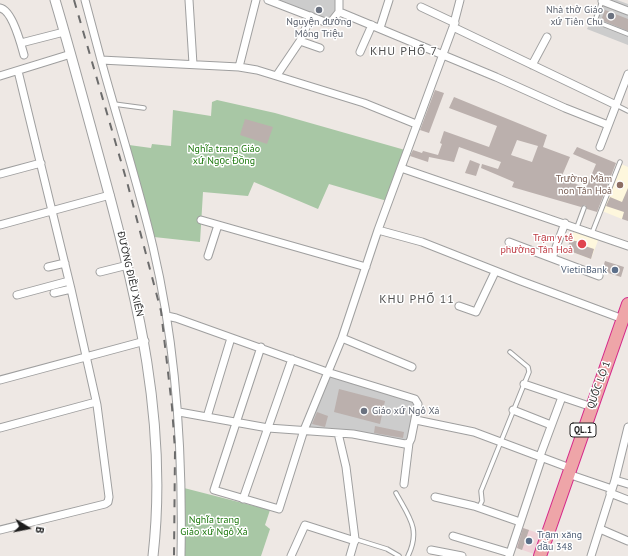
<!DOCTYPE html>
<html>
<head>
<meta charset="utf-8">
<style>
  body { margin:0 }
  #map { position:relative; width:628px; height:556px; overflow:hidden; background:#eee8e4; font-family:"PT Sans",sans-serif }
  canvas { display:block }
  .north { position:absolute; left:8px; top:508px; width:40px; height:40px; -webkit-text-stroke:3px #fff; paint-order:stroke; rotate:100deg; font-size:11px; font-weight:700; line-height:16px; text-align:center; color:#1e1e1e }
  .north::after { content:''; display:block; margin:auto; width:14px; height:18px; background:#1e1e1e; clip-path:polygon(50% 0,100% 100%,50% 72%,0 100%) }
</style>
</head>
<body>
<div id="map">
<canvas width="628" height="556"></canvas>
<div class="north">B</div>
</div>
<script>
const ctx = document.querySelector('canvas').getContext('2d');
ctx.lineJoin = 'round';
function fill(path, color) {
  ctx.fillStyle = color;
  ctx.fill(path, 'evenodd');
}
function strokePath(path, color, width, dash) {
  ctx.strokeStyle = color;
  ctx.lineWidth = width;
  ctx.lineCap = dash ? 'butt' : 'round';
  ctx.setLineDash(dash || []);
  ctx.stroke(path);
}
function drawText(font, color, halo, rows, align = 'center') {
  ctx.font = font + ' "PT Sans",sans-serif';
  ctx.lineWidth = 3;
  ctx.setLineDash([]);
  ctx.textBaseline = 'middle';
  ctx.strokeStyle = halo;
  ctx.fillStyle = color;
  for (const [text, x, y, turn = 0] of rows) {
    ctx.save();
    ctx.translate(x, y);
    ctx.rotate((+turn || 0) * Math.PI / 180);
    ctx.textAlign = isNaN(turn) ? turn : align;
    if (halo) ctx.strokeText(text, 0, 0);
    ctx.fillText(text, 0, 0);
    ctx.restore();
  }
}
const commercial = new Path2D(`
  M520,527l24,8 -7,20 -23,-8z`);
const education = new Path2D(`
  M621,164l7,3v36l-6,16 -20,-8z
  M575,229l24,9 -8,21 -24,-9z`);
const religious = new Path2D(`
  M275,0h62v11l-7,9z
  M601,0h16l11,4v41l-41,-16z
  M329,375l86,27 -8,39 -100,-13z`);
const cemetery = new Path2D(`
  M217,100l58,13 130,37 -18,51 -58,-17 -11,25 -64,-27 -6,14 -45,-4 -3,50 -46,-5 -25,-92 22,3 1,-4 19,2 2,-36 38,6 1,-14z
  M184,488l86,22 -5,15 5,4 -9,27h-78z`);
const building = new Path2D(`
  M605,10l23,9v12l-27,-11z
  M435,90l9,3 -15,40 -9,-3z
  M454,97l93,38 -4,12 27,10 -9,21 25,10 10,-24 -23,-10 4,-7 39,16 -19,49 -10,-3 -2,-4 -4,2 -69,-20 2,-5 -33,-14 1,-4 16,5 3,-7 -42,-15 -5,15 -25,-5 -1,5 -18,-6 3,-6 9,3 1,-2 15,4 4,-11 -2,-1 4,-12 45,16 8,-21 -48,-18zM517,140l21,6 -6,16 -21,-7z
  M245,119l28,8 -6,17 -27,-9z
  M470,160l10,4 -4,12 -11,-3z
  M628,188v33l-6,-2 2,-7 -18,-6 4,-9 12,5z
  M570,240l16,3 -1,3 9,3 -3,10 -24,-9z
  M605,261l19,6 -3,10 -19,-6z
  M339,389l46,12 -5,23 -46,-12z
  M317,412l11,4 -3,11 -13,-3z
  M375,426l29,6 -1,6 -29,-5z
  M523,528l6,2 -7,20 -5,-2z`);
const service = new Path2D(`
  M602,1l-7,20 33,13
  M114,104l30,4
  M616,105l12,6
  M577,227l7,-19
  M592,233l28,-71
  M396,493c13,24 25,36 12,63
  M479,507l3,-6 -1,-10 48,-119 -1,-5 -18,-15
  M355,539l32,10 12,7`);
const minor = new Path2D(`
  M85,0l16,60
  M189,0l4,64
  M268,0l57,22h6l8,-10
  M339,0v12l3,1 154,64 69,31 43,17
  M602,1l26,10
  M421,7l34,16
  M0,8c12,2 21,36 24,47
  M453,27l163,78
  M380,28l9,-28
  M300,41l11,-25
  M21,43l43,-11
  M360,52l12,-27
  M532,65l15,-28
  M239,67l17,-67
  M277,75l23,-34 20,7
  M0,76l71,-22
  M600,147l28,-73
  M401,168l227,78
  M0,174l41,-11
  M201,220l165,47
  M0,225l110,-30
  M378,230l44,12 99,39 102,38
  M509,242l90,34
  M208,256l10,-31
  M552,258l13,-35
  M48,267l17,-4
  M100,272l28,-7
  M54,293l17,-4
  M17,295l52,-14
  M459,306l17,6 19,-40
  M167,316l9,2 151,54 88,27 3,5 -7,35 -2,4 -4,1 -52,-10 -85,-6 -89,-16
  M342,338l70,29
  M261,347l-47,143 65,19 25,-79 38,-92 36,-108 75,-203 7,-27
  M0,380l145,-39
  M524,384l68,23
  M513,410l38,15
  M207,417l24,-79
  M416,420l58,12 96,36
  M0,428l96,-26
  M338,433l8,34 9,72 -5,17
  M540,456l22,-59
  M568,474l44,15
  M615,480l13,4
  M404,484l5,-41
  M610,493l18,7
  M435,497l39,9 46,16
  M243,499l49,-140
  M600,529l28,12
  M0,530l105,-26 3,-2 1,-5 -12,-92 -26,-116 -53,-218
  M453,536l57,17
  M431,550l31,6
  M181,556c2,-104 -4,-207 -28,-309 -15,-63 -35,-125 -52,-187l138,7 18,3 107,33 52,21
  M291,556l14,-31 50,16
  M509,556l33,-99
  M591,556l24,-76 13,-53`);
const tertiary = new Path2D(`
  M55,0c17,57 32,114 48,172 35,127 65,251 50,384`);
const trunk = new Path2D(`
  M540,556l88,-252`);
const rail = new Path2D(`
  M74,0l53,182 34,129 11,96 3,43 -1,106`);
const markers = [
  [319,10,4,"#6b7280"],
  [611,16,4,"#6b7280"],
  [620,185,4,"#8d6e63"],
  [582,244,5,"#e0444e"],
  [615,270,4,"#5c6f8a"],
  [364,411,4,"#6b7280"],
  [529,541,4,"#5c6f8a"]
];
const shields = [
  [583,430,26]
];
const shieldNames = [
  ["QL.1",583,430]
];
const worshipNames = [
  ["Nhà thờ Giáo",603,10],
  ["xứ Tiên Chu",603,22],
  ["Nguyện đường",319,22,"center"],
  ["Mông Triệu",319,34,"center"],
  ["Giáo xứ Ngô Xá",372,411,"left"]
];
const parkNames = [
  ["Nghĩa trang Giáo",224,149],
  ["xứ Ngọc Đồng",224,161],
  ["Nghĩa trang",214,520],
  ["Giáo xứ Ngô Xá",214,532]
];
const educationNames = [
  ["Trường Mầm",612,179],
  ["non Tân Hoà",612,191]
];
const healthNames = [
  ["Trạm y tế",573,238],
  ["phường Tân Hoà",573,250]
];
const serviceNames = [
  ["VietinBank",607,270],
  ["Trạm xăng",537,535,"left"],
  ["dầu 348",537,547,"left"]
];
const streetNames = [
  ["ĐƯỜNG ĐIỀU XIỂN",130,274,77],
  ["QUỐC LỘ 1",599,385,-70]
];
const quarterNames = [
  ["KHU PHỐ 7",404,52],
  ["KHU PHỐ 11",417,300]
];
fill(commercial, '#efd3d8');
fill(education, '#fef7dd');
fill(religious, '#ccc');
fill(cemetery, '#a8c7a5');
fill(building, '#bbb0ad');
strokePath(service, '#9f9f9f', 5.5);
strokePath(minor, '#9f9f9f', 9);
strokePath(tertiary, '#9f9f9f', 11);
strokePath(trunk, '#d5288a', 14);
strokePath(service, '#fff', 3.5);
strokePath(minor, '#fff', 7);
strokePath(tertiary, '#fff', 9);
strokePath(trunk, '#eea5a8', 12);
strokePath(rail, '#6c6c6c', 2, [8, 8]);
for (const [x, y, r, color] of markers) {
  const dot = new Path2D();
  dot.arc(x, y, r, 0, 2 * Math.PI);
  ctx.fillStyle = color;
  ctx.fill(dot);
  strokePath(dot, '#fff', 1.5);
}
for (const [x, y, w] of shields) {
  const box = new Path2D();
  box.roundRect(x - w / 2, y - 7, w, 14, 3);
  ctx.fillStyle = '#fff';
  ctx.fill(box);
  strokePath(box, '#1e1e1e', 1);
}
drawText('bold 9px', '#1e1e1e', null, shieldNames);
drawText('10px', '#5b616d', '#fff', worshipNames, 'right');
drawText('10px', '#1d790e', '#fff', parkNames);
drawText('10px', '#785e54', '#fff', educationNames, 'right');
drawText('10px', '#be3a42', '#fff', healthNames, 'right');
drawText('10px', '#4e5e75', '#fff', serviceNames, 'right');
drawText('10px', '#1e1e1e', '#fff', streetNames);
ctx.letterSpacing = '1px';
drawText('12px', '#515151', '#fff', quarterNames);
ctx.letterSpacing = '0px';
</script>
</body>
</html>
